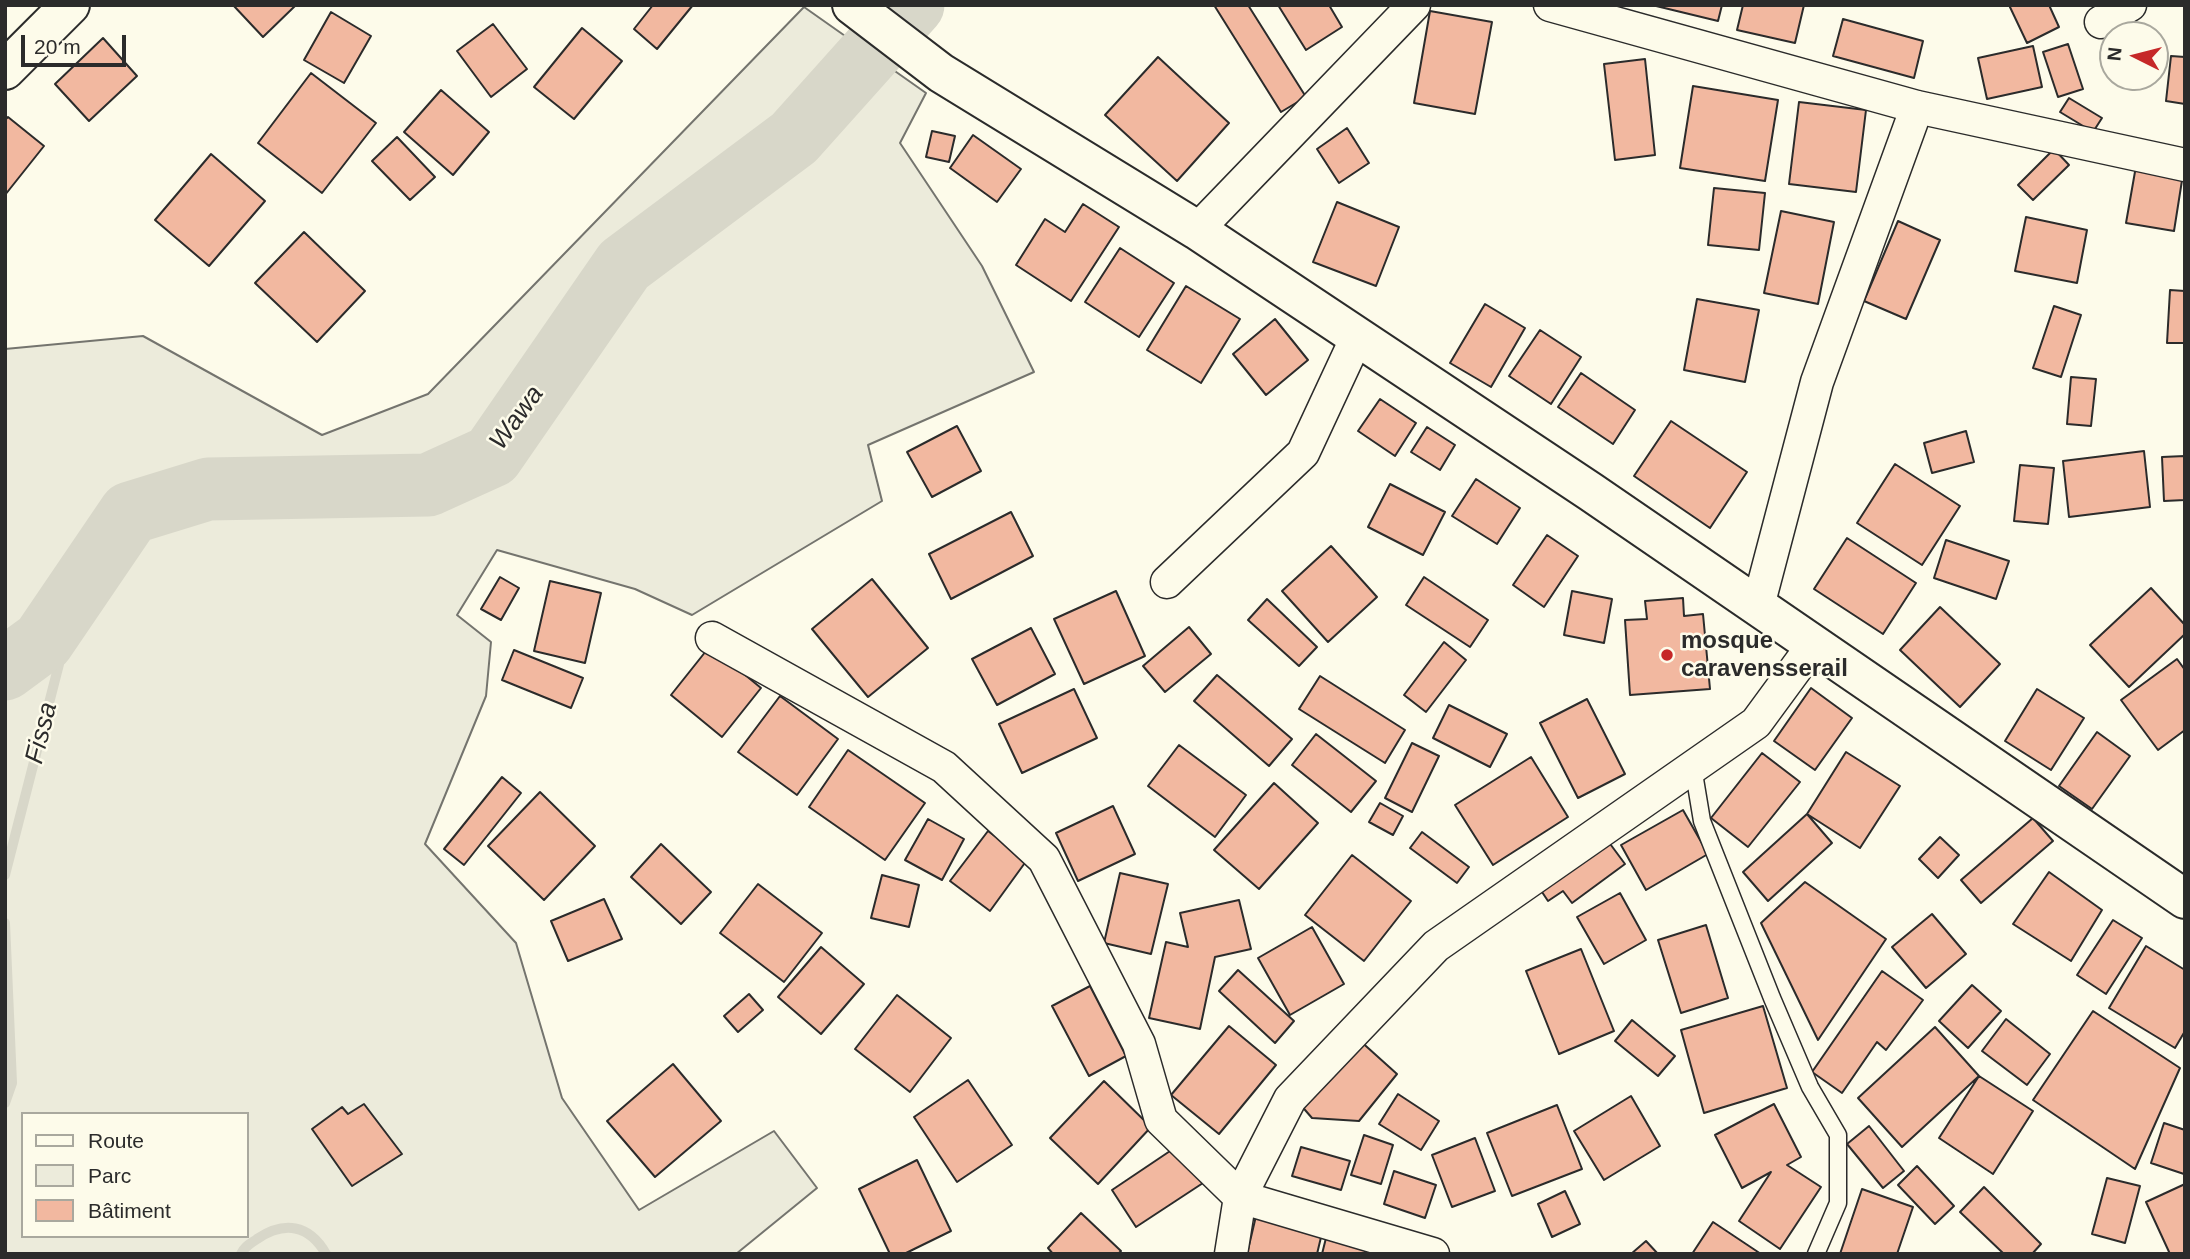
<!DOCTYPE html>
<html>
<head>
<meta charset="utf-8">
<style>
  body { margin:0 }
  #map { position:relative; width:2190px; height:1259px; overflow:hidden; background:#fdfbea; font-family:Arial,sans-serif }
  canvas { display:block }
  .frame { position:absolute; inset:0; border:7px solid #2b2b2b; pointer-events:none }
  .legend { position:absolute; left:21px; top:1112px; width:228px; height:126px; box-sizing:border-box; background:#fdfbea; border:2px solid #a9a89e; margin:0; padding:9px 12px; list-style:none; font-size:21px; color:#2b2b2b }
  .legend li { display:flex; align-items:center; gap:14px; height:35px }
  .legend b { width:35px; border:2px solid #a9a89e }
  .north { position:absolute; left:2099px; top:21px; width:70px; height:70px; box-sizing:border-box; background:#fdfbea; border:2px solid #a9a89e; border-radius:50%; rotate:276deg; font-size:19px; font-weight:700; line-height:28px; text-align:center; color:#2b2b2b }
  .north::after { content:''; display:block; margin:auto; width:24px; height:32px; background:#c62828; clip-path:polygon(50% 0,100% 100%,50% 72%,0 100%) }
  .scale { position:absolute; left:21px; top:35px; width:105px; height:32px; box-sizing:border-box; border:4px solid #2b2b2b; border-top:0; padding-left:9px; font-size:21px; line-height:24px; white-space:nowrap; color:#2b2b2b; -webkit-text-stroke:5px #fdfbea; paint-order:stroke }
</style>
</head>
<body>
<div id="map">
<canvas width="2190" height="1259"></canvas>
<div class="frame"></div>
<ul class="legend">
<li><b style="height:9px;background:#fdfbea"></b>Route</li>
<li><b style="height:19px;background:#ecebdb"></b>Parc</li>
<li><b style="height:19px;background:#f2b8a0"></b>Bâtiment</li>
</ul>
<div class="north">N</div>
<div class="scale">20 m</div>
</div>
<script>
const ctx = document.querySelector('canvas').getContext('2d');
ctx.lineJoin = 'round';
function fill(path, color) {
  ctx.fillStyle = color;
  ctx.fill(path, 'evenodd');
}
function strokePath(path, color, width, dash) {
  ctx.strokeStyle = color;
  ctx.lineWidth = width;
  ctx.lineCap = dash ? 'butt' : 'round';
  ctx.setLineDash(dash || []);
  ctx.stroke(path);
}
function drawText(font, color, halo, rows, align = 'center') {
  ctx.font = font + ' Arial,sans-serif';
  ctx.lineWidth = 5;
  ctx.setLineDash([]);
  ctx.textBaseline = 'middle';
  ctx.strokeStyle = halo;
  ctx.fillStyle = color;
  for (const [text, x, y, turn = 0] of rows) {
    ctx.save();
    ctx.translate(x, y);
    ctx.rotate((+turn || 0) * Math.PI / 180);
    ctx.textAlign = isNaN(turn) ? turn : align;
    if (halo) ctx.strokeText(text, 0, 0);
    ctx.fillText(text, 0, 0);
    ctx.restore();
  }
}
const green = new Path2D(`
  M804,7l122,86 -26,50 82,123 52,106 -166,73 14,56 -190,114 -57,-26 -138,-39 -40,65 34,27 -5,54 -61,148 91,99 46,155 77,112 135,-79 43,57 -81,66h-731v-905l138,-13 179,99 106,-41zM23,1114h224v122h-224z`);
const stream = new Path2D(`
  M5,875l73,-285
  M5,923l7,160 -7,20
  M241,1254c4,-8 9,-10 16,-15 27,-18 52,-15 69,15`);
const river = new Path2D(`
  M5,669l38,-28 87,-128 78,-24 220,-4 64,-29 132,-191 170,-127 119,-133`);
const building = new Path2D(`
  M233,5h63l-33,32z
  M653,5h40l-36,44 -23,-20z
  M1214,5h34l58,92 -25,15z
  M1278,5h51l13,22 -36,23z
  M1652,5h70l-4,16z
  M1743,5h61l-9,38 -58,-13z
  M2009,5h40l10,22 -32,16z
  M1430,11l62,11 -17,92 -61,-11z
  M331,12l40,24 -27,47 -40,-23z
  M1843,19l80,22 -9,37 -81,-22z
  M493,24l34,45 -36,28 -34,-46z
  M582,28l40,33 -48,58 -40,-32z
  M103,38l34,38 -48,45 -34,-37z
  M2068,44l15,45 -25,8 -15,-45z
  M2033,46l9,41 -55,12 -9,-41z
  M2171,56l14,1v47l-19,-3z
  M1158,57l71,66 -52,58 -72,-66z
  M1645,59l10,96 -40,5 -11,-96z
  M311,73l65,50 -54,70 -64,-50z
  M1693,86l85,14 -13,81 -85,-13z
  M441,90l48,42 -36,43 -49,-43z
  M2069,98l33,20 -9,14 -33,-20z
  M1799,102l67,8 -10,82 -67,-8z
  M8,117l36,29 -39,49v-75z
  M1347,128l22,35 -30,20 -22,-34z
  M932,131l23,5 -6,26 -23,-5z
  M973,135l48,34 -24,33 -47,-34z
  M397,137l38,40 -25,23 -38,-39z
  M2054,149l15,16 -36,35 -15,-15z
  M211,154l54,47 -56,65 -54,-46z
  M2136,166l47,8 -9,57 -48,-8z
  M1714,188l51,5 -6,57 -51,-5z
  M1337,202l62,25 -23,59 -63,-24z
  M1083,204l36,23 -48,74 -55,-36 29,-46 20,13z
  M1781,211l53,11 -16,82 -54,-11z
  M2026,217l61,13 -10,53 -62,-12z
  M1898,221l42,19 -34,79 -42,-18z
  M304,232l61,59 -48,51 -62,-59z
  M1120,248l54,35 -35,54 -54,-35z
  M1186,286l54,33 -39,64 -54,-33z
  M2170,290l15,1v52h-18z
  M1697,299l62,11 -14,72 -61,-12z
  M1485,304l40,24 -34,59 -41,-24z
  M2054,306l27,9 -20,62 -28,-9z
  M1275,319l33,41 -42,35 -33,-41z
  M1540,330l41,27 -30,47 -42,-28z
  M1581,373l54,37 -22,34 -55,-37z
  M2071,377l25,2 -5,47 -24,-2z
  M1380,399l36,24 -21,33 -37,-25z
  M1671,421l76,51 -37,56 -76,-52z
  M957,426l24,45 -49,26 -25,-45z
  M1427,427l28,18 -15,25 -29,-18z
  M1966,431l8,31 -42,11 -8,-30z
  M2144,451l6,56 -81,10 -6,-56z
  M2185,456v44l-21,1 -2,-44z
  M1895,464l65,42 -38,59 -65,-42z
  M2020,465l34,3 -6,56 -34,-3z
  M1476,479l44,29 -23,36 -45,-28z
  M1390,484l55,28 -22,43 -55,-28z
  M1011,512l22,44 -82,43 -22,-45z
  M1547,535l31,21 -34,51 -31,-22z
  M1847,538l69,45 -33,51 -69,-45z
  M1946,540l63,21 -13,38 -62,-21z
  M1331,546l46,51 -49,45 -46,-51z
  M500,577l19,11 -18,32 -20,-11z
  M1424,577l64,43 -18,27 -64,-42z
  M872,579l56,69 -60,49 -56,-68z
  M550,581l51,12 -16,70 -51,-12z
  M2151,588l34,37v9l-56,53 -39,-42z
  M1116,591l29,65 -61,28 -30,-65z
  M1572,591l40,8 -8,44 -40,-8z
  M1683,598l1,18 19,-2 7,75 -80,6 -5,-75 22,-1 -2,-18z
  M1267,599l50,48 -18,19 -51,-46z
  M1940,607l60,57 -40,43 -60,-57z
  M1189,627l22,27 -46,38 -22,-26z
  M1031,628l24,46 -58,31 -25,-46z
  M1444,642l22,18 -40,52 -22,-17z
  M710,646l51,42 -39,49 -51,-42z
  M514,650l69,28 -12,30 -69,-28z
  M2177,659l8,11v60l-27,20 -37,-50z
  M1217,675l75,64 -23,27 -75,-65z
  M1320,676l85,54 -20,33 -86,-54z
  M1811,688l41,30 -37,52 -41,-29z
  M1074,689l23,49 -75,35 -23,-49z
  M2037,689l47,29 -33,52 -46,-29z
  M780,696l58,43 -41,56 -59,-43z
  M1587,699l38,75 -47,24 -38,-75z
  M1449,705l58,29 -17,33 -57,-29z
  M2097,732l33,24 -38,53 -33,-23z
  M1316,734l60,47 -25,31 -59,-47z
  M1412,743l27,13 -27,56 -27,-14z
  M1179,745l67,50 -31,42 -67,-51z
  M848,750l77,53 -40,57 -76,-53z
  M1846,752l54,34 -40,62 -53,-34z
  M1762,753l38,29 -52,65 -37,-29z
  M1531,757l37,60 -75,48 -38,-60z
  M502,777l19,16 -57,72 -20,-16z
  M1274,783l44,40 -59,66 -45,-39z
  M540,792l55,54 -51,54 -56,-54z
  M1380,803l23,13 -10,19 -24,-13z
  M1113,806l22,48 -57,27 -22,-48z
  M1683,810l25,44 -62,36 -25,-45z
  M1807,814l25,29 -64,58 -25,-29z
  M2033,818l20,23 -72,62 -20,-23z
  M928,819l36,20 -22,41 -37,-20z
  M988,831l39,29 -37,51 -40,-30z
  M1422,832l47,35 -12,16 -47,-35z
  M1605,837l20,27 -53,39 -9,-12 -15,10 -10,-15z
  M1940,837l19,18 -21,23 -19,-19z
  M661,844l50,48 -30,32 -50,-47z
  M1352,855l59,46 -47,60 -59,-46z
  M2049,872l53,38 -31,51 -58,-37z
  M1120,873l48,11 -17,70 -47,-11z
  M882,875l37,10 -10,42 -38,-9z
  M1805,882l81,57 -68,101 -57,-117z
  M758,884l64,49 -38,49 -64,-49z
  M1620,893l26,47 -42,24 -27,-47z
  M604,899l18,40 -54,22 -17,-40z
  M1239,900l12,49 -36,8 -15,72 -51,-11 17,-76 22,5 -8,-34z
  M1932,914l34,40 -40,34 -34,-41z
  M2113,920l29,18 -36,56 -29,-19z
  M1706,925l22,73 -47,15 -23,-73z
  M1312,927l32,57 -54,31 -32,-57z
  M2146,946l39,24v61l-10,17 -66,-40z
  M821,947l43,37 -43,50 -43,-37z
  M1581,949l33,82 -55,23 -33,-83z
  M1238,970l56,51 -19,22 -56,-52z
  M1882,971l41,29 -37,50 -9,-8 -35,51 -30,-21z
  M1972,985l29,26 -33,37 -29,-27z
  M1090,986l36,70 -37,20 -37,-70z
  M749,994l14,16 -25,22 -14,-16z
  M897,995l54,43 -41,54 -55,-43z
  M1763,1006l24,82 -83,25 -23,-83z
  M2093,1011l87,57 -45,101 -102,-69z
  M2006,1019l44,35 -23,31 -45,-34z
  M1632,1020l43,36 -17,20 -43,-35z
  M1229,1026l47,39 -57,69 -48,-39z
  M1935,1027l44,49 -77,71 -44,-49z
  M1357,1038l40,36 -38,47 -47,-3 -13,-15z
  M673,1064l48,57 -66,56 -48,-56z
  M1979,1076l54,35 -40,63 -54,-36z
  M968,1080l44,65 -55,37 -43,-65z
  M1104,1081l47,46 -53,57 -48,-46z
  M1398,1094l41,27 -18,29 -42,-26z
  M1631,1096l29,50 -56,34 -30,-49z
  M364,1104l38,50 -50,32 -40,-57 30,-22 6,7z
  M1774,1104l27,53 -14,8 34,22 -41,62 -41,-28 32,-49 -29,16 -27,-53z
  M1557,1105l25,64 -70,27 -25,-63z
  M2164,1123l21,7 -1,44 -33,-11z
  M1869,1126l35,45 -21,17 -36,-44z
  M1364,1135l29,10 -12,39 -30,-9z
  M1475,1138l20,53 -43,16 -20,-52z
  M1179,1145l24,38 -67,44 -24,-37z
  M1301,1147l49,14 -9,29 -49,-14z
  M917,1160l34,71 -47,23h-14l-31,-65z
  M1917,1166l37,40 -19,18 -37,-39z
  M1394,1171l42,14 -11,33 -41,-14z
  M2107,1178l33,8 -15,57 -33,-9z
  M2185,1184v69l-15,1 -24,-52z
  M1984,1187l57,57 -9,10h-28l-44,-42z
  M1862,1189l51,18 -16,47h-57z
  M1565,1191l15,33 -28,13 -14,-33z
  M1081,1213l40,38 -3,3h-65l-5,-6z
  M1256,1216l66,17 -5,21h-70z
  M1713,1222l48,32h-69z
  M1327,1234l51,20h-56z
  M1646,1241l12,13h-27z`);
const lane = new Path2D(`
  M1693,767l9,54 70,177 38,89 28,48v68l-22,51`);
const street = new Path2D(`
  M1550,5l367,102 268,58
  M2101,22l29,-17
  M1197,230l217,-225
  M1167,582l136,-129 54,-116
  M1758,606l59,-224 100,-275
  M712,638l232,129 100,92 95,185 22,76 79,77 193,57
  M1231,1254l9,-57 50,-98 146,-153 320,-223 58,-79`);
const secondary = new Path2D(`
  M5,70l65,-65`);
const primary = new Path2D(`
  M852,5l89,68 256,157 394,262 594,407`);
const markers = [
  [1667,655,7,"#c62828"]
];
const poiNames = [
  ["mosque",1681,641],
  ["caravensserail",1681,669]
];
const waterNames = [
  ["Wawa",517,418,-54],
  ["Fissa",42,733,-76]
];
fill(green, '#ecebdb');
strokePath(green, '#74746e', 2);
strokePath(stream, '#d8d7c9', 10);
strokePath(river, '#d8d7c9', 63);
fill(building, '#f2b8a0');
strokePath(building, '#2b2b2b', 2);
strokePath(lane, '#2b2b2b', 19);
strokePath(street, '#2b2b2b', 35);
strokePath(secondary, '#2b2b2b', 42);
strokePath(primary, '#2b2b2b', 42);
strokePath(lane, '#fdfbea', 16);
strokePath(street, '#fdfbea', 32);
strokePath(secondary, '#fdfbea', 38);
strokePath(primary, '#fdfbea', 38);
for (const [x, y, r, color] of markers) {
  const dot = new Path2D();
  dot.arc(x, y, r, 0, 2 * Math.PI);
  ctx.fillStyle = color;
  ctx.fill(dot);
  strokePath(dot, '#fdfbea', 2.5);
}
drawText('bold 24px', '#2b2b2b', '#fdfbea', poiNames, 'left');
drawText('italic 26px', '#2b2b2b', '#fdfbea', waterNames);
</script>
</body>
</html>
